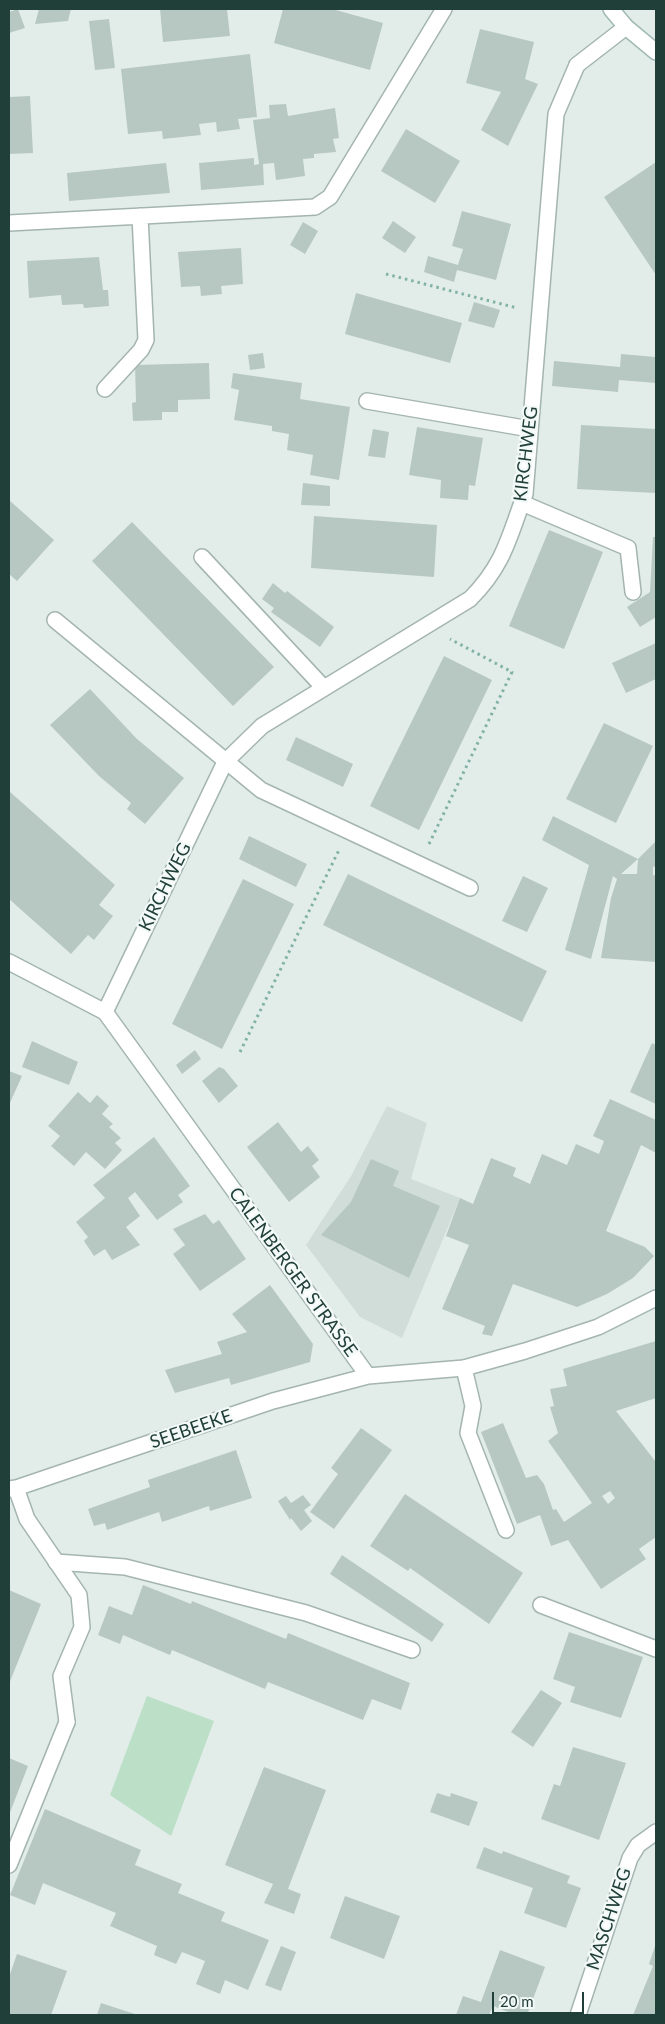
<!DOCTYPE html>
<html>
<head>
<meta charset="utf-8">
<style>
  body { margin:0 }
  #map { position:relative; width:665px; height:2024px; overflow:hidden; background:#e2ede9; font-family:Lato,sans-serif }
  canvas { display:block }
  .frame { position:absolute; inset:0; border:10px solid #213f39; pointer-events:none }
  .scale { position:absolute; left:492px; top:1992px; width:92px; height:22px; box-sizing:border-box; border:2px solid #213f39; border-top:0; padding-left:6px; font-size:15px; line-height:18px; white-space:nowrap; color:#213f39; -webkit-text-stroke:4px #f3f9f7; paint-order:stroke }
</style>
</head>
<body>
<div id="map">
<canvas width="665" height="2024"></canvas>
<div class="frame"></div>
<div class="scale">20 m</div>
</div>
<script>
const ctx = document.querySelector('canvas').getContext('2d');
ctx.lineJoin = 'round';
function fill(path, color) {
  ctx.fillStyle = color;
  ctx.fill(path, 'evenodd');
}
function strokePath(path, color, width, dash) {
  ctx.strokeStyle = color;
  ctx.lineWidth = width;
  ctx.lineCap = dash ? 'butt' : 'round';
  ctx.setLineDash(dash || []);
  ctx.stroke(path);
}
function drawText(font, color, halo, rows, align = 'center') {
  ctx.font = font + ' Lato,sans-serif';
  ctx.lineWidth = 4.5;
  ctx.setLineDash([]);
  ctx.textBaseline = 'middle';
  ctx.strokeStyle = halo;
  ctx.fillStyle = color;
  for (const [text, x, y, turn = 0] of rows) {
    ctx.save();
    ctx.translate(x, y);
    ctx.rotate((+turn || 0) * Math.PI / 180);
    ctx.textAlign = isNaN(turn) ? turn : align;
    if (halo) ctx.strokeText(text, 0, 0);
    ctx.fillText(text, 0, 0);
    ctx.restore();
  }
}
const built = new Path2D(`
  M387,1106l40,17 -16,56 49,19 -58,140 -42,-21 -54,-72 45,-69z`);
const green = new Path2D(`
  M147,1696l67,25 -43,115 -61,-41z`);
const building = new Path2D(`
  M18,9l7,19 -16,5v-21z
  M39,9h32l-3,12 -33,3z
  M160,9h67l3,27 -67,6z
  M283,9h49l51,14 -13,47 -96,-27z
  M109,19l6,49 -20,2 -6,-49z
  M480,29l54,13 -9,37 13,5 -30,62 -27,-16 20,-38 -35,-9z
  M250,54l7,63 -19,2 2,10 -23,3 -1,-10 -17,2 2,11 -38,4 -1,-8 -34,3 -7,-65z
  M30,96l3,57 -24,1v-57z
  M286,104l2,12 47,-8 4,30 -6,1 3,13 -22,2v4l-11,1 2,17 -29,4 -2,-17 -11,1 1,21 -63,5 -2,-27 55,-5v7l5,-1 -6,-44 17,-2 -1,-13z
  M406,129l54,32 -25,42 -54,-32z
  M656,162v113l-52,-78z
  M166,163l4,30 -101,8 -2,-28z
  M462,211l49,13 -15,56 -39,-10 -3,12 -30,-10 4,-16 30,9 5,-16 -11,-3z
  M393,221l23,16 -11,16 -23,-15z
  M303,222l15,9 -13,23 -15,-9z
  M241,248l2,36 -22,2 1,8 -21,2 -1,-10 -19,1 -3,-35z
  M99,257l4,33h5l1,16 -25,2 -1,-4 -21,1 -1,-10 -32,3 -2,-37z
  M356,293l106,30 -12,40 -105,-29z
  M474,302l26,8 -6,18 -26,-7z
  M263,353l2,15 -15,2 -2,-15z
  M621,354l35,3v26l-37,-3 -1,12 -66,-6 2,-25 66,6z
  M209,363l1,36 -32,1v12h-16v8l-29,1 -1,-18 4,-1 -1,-37z
  M233,373l69,10 -2,16 50,8 -11,73 -29,-5 3,-20 -26,-5 2,-16 -17,-3v-5l-38,-6 5,-30 -8,-2z
  M581,425l75,4v64l-79,-4z
  M417,427l66,11 -8,48 -6,-1 -1,15 -28,-2 1,-18 -32,-5z
  M373,429l16,3 -4,26 -17,-2z
  M303,483l27,3v20l-29,-1z
  M9,500l45,40 -37,41 -8,-7z
  M314,516l123,9 -3,52 -123,-9z
  M132,522l142,145 -41,39 -141,-145z
  M549,530l54,22 -39,97 -55,-23z
  M653,537h3v80l-16,10 -13,-20 23,-15z
  M273,583l12,10 2,-2 47,36 -14,20 -49,-35 3,-4 -12,-9z
  M656,643v36l-30,14 -14,-30z
  M444,656l48,24 -73,150 -49,-24z
  M90,689l47,50 47,39 -39,46 -18,-15 4,-6 -32,-27 -49,-51z
  M604,723l49,23 -37,77 -50,-24z
  M296,737l57,27 -10,23 -57,-27z
  M9,791l106,94 -16,20 14,11 -19,24 -6,-5 -17,19 -62,-55z
  M553,816l85,43 -17,15h16l1,-15 18,-18v25l-3,1v8l3,1v86l-55,-4 10,-60 6,-19 -4,-3 -22,83 -26,-9 24,-85 -47,-25z
  M249,836l58,28 -11,23 -57,-28z
  M348,874l199,97 -25,51 -199,-97z
  M523,876l25,12 -21,44 -25,-11z
  M243,879l51,25 -72,145 -50,-25z
  M32,1041l46,21 -9,23 -47,-18z
  M652,1043l4,2v59l-26,-12z
  M195,1050l6,9 -19,15 -6,-9z
  M219,1067l5,2 14,17 -19,17 -17,-22z
  M9,1071l13,5 -13,29z
  M78,1092l12,11 7,-8 12,11 -7,8 11,10 -4,3 12,11 -6,5 7,7 -17,19 -19,-17 -12,14 -23,-20 9,-10 -12,-10z
  M610,1099l46,21v33l-15,-8 -35,86 39,16 9,9 -21,22 -26,16 -30,13 -64,-23 -21,52 -10,-2 3,-8 -43,-17 27,-64 -23,-9 14,-38 13,6 18,-46 25,10 -3,8 17,8 12,-30 25,11 9,-21 23,10 5,-13 -11,-5z
  M278,1122l23,30 7,-6 11,14 -7,6 8,11 -31,25 -42,-55z
  M154,1137l36,49 -12,9 5,7 -26,18 -22,-28 -7,6 12,18 -14,11 14,18 -28,15 -7,-11 -11,7 -10,-15 4,-4 -12,-15 29,-24 -12,-13z
  M371,1159l28,12 -6,15 47,20 -31,72 -88,-43 30,-33z
  M205,1214l8,10 6,-4 27,39 -46,32 -27,-37 12,-9 -12,-16z
  M270,1285l43,59 -3,18 -79,23 -2,-7 -54,15 -10,-23 57,-16 -5,-12 30,-10 -15,-18z
  M656,1341v57l-40,13 40,51v75l-17,12 7,10 -45,30 -33,-49 -17,6 -11,-31 -23,9 -36,-92 22,-9 23,55 11,-3 7,9 9,26 3,-1 8,13 28,-19 -44,-62 10,-8 -8,-26 4,-1 -4,-17 17,-3 -4,-17zM610,1491l5,7 -7,6 -6,-8z
  M361,1428l31,22 -58,79 -24,-17 28,-38 -7,-6z
  M236,1450l16,48 -42,13 -1,-5 -47,16 -3,-10 -52,18 -2,-7 -11,3 -6,-17 62,-22 -2,-7z
  M405,1494l118,79 -34,51 -79,-56 -2,3 -38,-25z
  M303,1495l8,10 -7,5 8,11 -11,10 -10,-13 -1,2 -12,-19 8,-5 5,7z
  M342,1555l102,69 -12,18 -102,-68z
  M143,1585l48,19 1,-3 94,38 2,-6 122,50 -9,27 -29,-11 -9,21 -95,-38 -3,7 -93,-39 -2,5 -47,-20 -3,9 -22,-9 11,-29 23,9z
  M9,1590l32,14 -32,80z
  M569,1632l74,25 -22,61 -51,-16 5,-15 -22,-8z
  M541,1690l21,13 -29,44 -22,-15z
  M573,1747l53,16 -27,77 -58,-21 13,-35 6,2z
  M9,1758l19,8 -19,49z
  M264,1767l62,23 -38,99 13,5 -7,20 -30,-11 9,-19 -48,-19z
  M437,1793l13,4 1,-4 27,9 -9,24 -39,-14z
  M45,1809l96,41 -6,15 47,19 -4,9 47,19 -4,9 48,19 -21,50 -23,-10 -5,14 -24,-10 9,-23 -23,-9 -6,12 -22,-9 3,-9 -47,-20 6,-13 -73,-30 -8,22 -25,-10z
  M484,1847l18,7 1,-3 67,25 -3,7 14,5 -15,40 -42,-15 9,-25 -57,-20z
  M345,1896l55,20 -16,43 -54,-21z
  M656,1943v72h-23l20,-49 -4,-2z
  M281,1946l15,6 -15,39 -16,-6z
  M500,1950l45,17 -18,48h-11l-23,-9 -4,9h-33l7,-19 18,6z
  M17,1954l50,17 -16,44h-42v-38z
  M101,2003l37,12h-41z`);
const path = new Path2D(`
  M386,274l131,34
  M429,844l83,-172 -62,-33
  M240,1052l99,-202`);
const lane = new Path2D(`
  M577,65l49,-38
  M9,223l306,-16 15,-10 114,-188
  M105,389l36,-39 5,-10 -6,-124
  M367,401l163,28
  M522,503l106,45 5,44
  M202,557l122,131
  M464,1368l9,38 -5,27 38,97
  M56,1562l69,5 181,46 106,37
  M541,1605l115,44
  M9,1865l58,-143`);
const street = new Path2D(`
  M55,620l206,170 209,98
  M9,962l96,50 263,364
  M105,1012l120,-250 37,-36 208,-127c34,-34 39,-62 55,-105l31,-380 21,-49
  M16,1488l11,31 52,76 3,32 -21,49 6,46
  M9,1489l7,-1 257,-87 95,-25 96,-8 61,-17 73,-24 58,-29
  M578,2015l52,-157 8,-13 18,-13`);
const secondary = new Path2D(`
  M611,9l15,18 30,25`);
const streetNames = [
  ["KIRCHWEG",526,454,-83],
  ["KIRCHWEG",165,887,-64],
  ["CALENBERGER STRASSE",293,1272,54],
  ["SEEBEEKE",191,1429,-19],
  ["MASCHWEG",609,1919,-72]
];
fill(built, '#d0ddd8');
fill(green, '#bbdfc7');
fill(building, '#b7c8c2');
strokePath(lane, '#a4b5b1', 18);
strokePath(street, '#a4b5b1', 18);
strokePath(secondary, '#a0b9b2', 18);
strokePath(path, '#82b2a6', 3, [2.5, 4]);
strokePath(lane, '#fff', 15);
strokePath(street, '#fff', 15);
strokePath(secondary, '#fff', 15);
drawText('18px', '#213f39', '#f3f9f7', streetNames);
</script>
</body>
</html>
